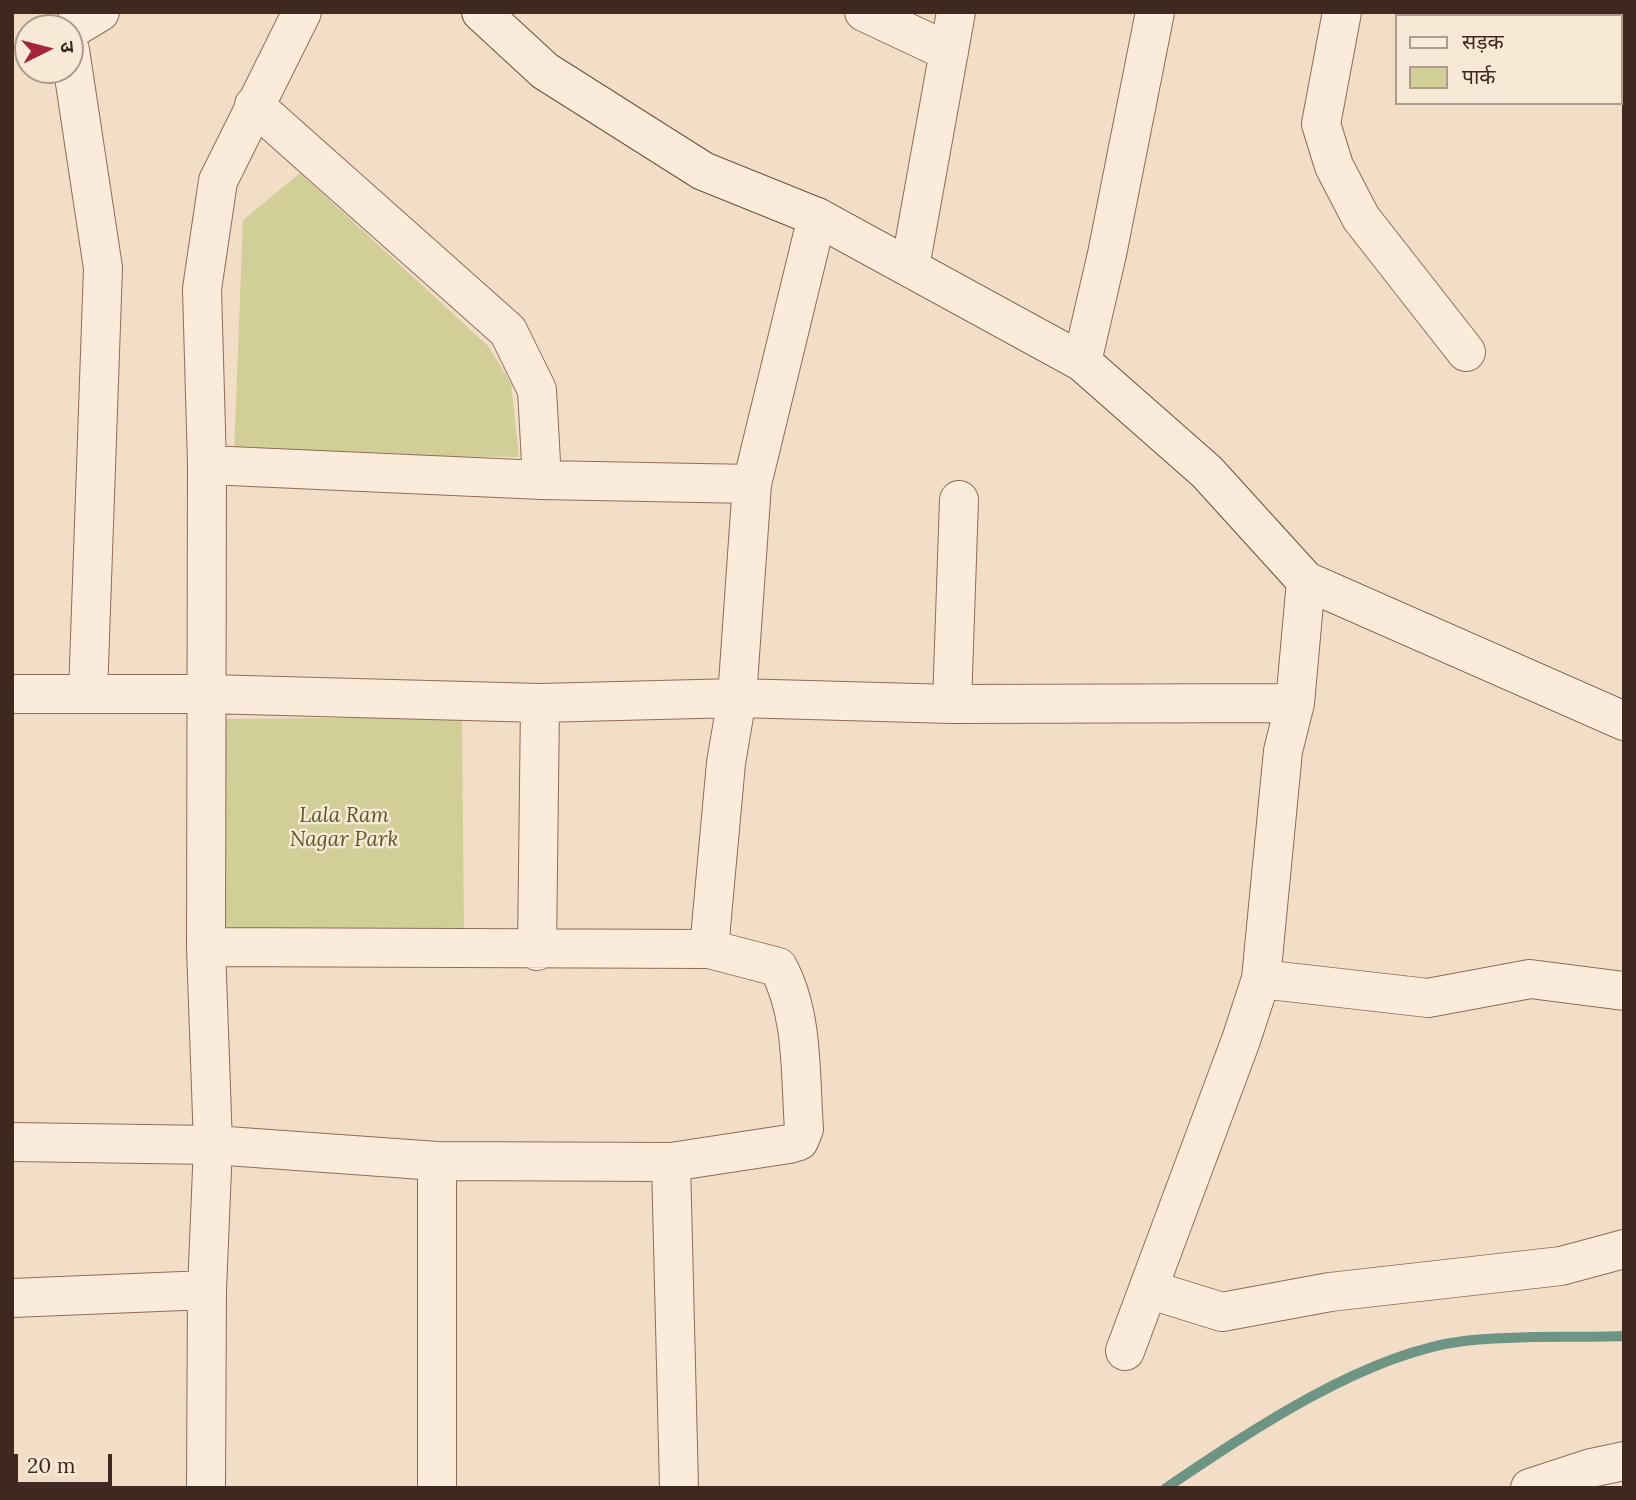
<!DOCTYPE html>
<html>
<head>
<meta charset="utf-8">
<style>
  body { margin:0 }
  #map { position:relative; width:1636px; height:1500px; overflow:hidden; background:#f2ddc6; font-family:Lora,"Noto Sans Devanagari",serif }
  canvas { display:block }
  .frame { position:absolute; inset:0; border:14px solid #3e281f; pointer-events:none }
  .legend { position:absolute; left:1395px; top:14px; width:228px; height:91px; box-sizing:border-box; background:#f8e8d6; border:2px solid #ae9b8d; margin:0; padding:9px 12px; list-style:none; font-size:21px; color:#3e281f }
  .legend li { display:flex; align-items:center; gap:14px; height:35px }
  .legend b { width:35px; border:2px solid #ae9b8d }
  .north { position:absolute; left:14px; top:14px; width:70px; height:70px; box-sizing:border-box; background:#f8e8d6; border:2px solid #ae9b8d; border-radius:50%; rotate:84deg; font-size:19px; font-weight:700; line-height:28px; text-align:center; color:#3e281f }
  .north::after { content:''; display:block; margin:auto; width:24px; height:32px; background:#a2253c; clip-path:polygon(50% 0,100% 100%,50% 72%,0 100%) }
  .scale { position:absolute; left:14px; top:1454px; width:98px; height:32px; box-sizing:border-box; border:4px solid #3e281f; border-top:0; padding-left:9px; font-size:21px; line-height:24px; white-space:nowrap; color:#3e281f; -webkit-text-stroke:5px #f8e8d6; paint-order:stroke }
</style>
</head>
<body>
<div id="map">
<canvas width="1636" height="1500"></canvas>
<div class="frame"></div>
<ul class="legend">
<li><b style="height:9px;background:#fbebda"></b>सड़क</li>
<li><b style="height:19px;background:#d1ce98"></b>पार्क</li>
</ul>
<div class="north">उ</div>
<div class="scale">20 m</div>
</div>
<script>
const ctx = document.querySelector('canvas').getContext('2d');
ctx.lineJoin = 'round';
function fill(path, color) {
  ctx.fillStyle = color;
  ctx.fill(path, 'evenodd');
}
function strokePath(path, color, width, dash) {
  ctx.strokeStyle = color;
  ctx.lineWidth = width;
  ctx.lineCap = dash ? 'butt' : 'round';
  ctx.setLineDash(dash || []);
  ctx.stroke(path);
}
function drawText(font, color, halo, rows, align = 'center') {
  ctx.font = font + ' Lora,serif';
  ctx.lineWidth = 5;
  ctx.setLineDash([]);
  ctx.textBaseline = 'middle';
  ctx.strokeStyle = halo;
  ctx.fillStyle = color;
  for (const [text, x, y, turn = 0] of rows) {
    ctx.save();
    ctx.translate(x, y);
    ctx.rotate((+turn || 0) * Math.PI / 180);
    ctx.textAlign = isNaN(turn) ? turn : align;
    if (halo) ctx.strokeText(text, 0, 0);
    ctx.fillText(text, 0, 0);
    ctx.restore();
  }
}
const green = new Path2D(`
  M300,173l188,173 23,37 8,74 -285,-2 9,-235z
  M462,717l2,220 -239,2 -1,-220z`);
const stream = new Path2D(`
  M1166,1488c83,-56 199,-135 298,-147 52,-6 107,-3 160,-5`);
const street = new Path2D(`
  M864,12l85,40
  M1342,12l-21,112 13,42 27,52 105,134
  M70,30l30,-18
  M70,50l33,218 -15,426
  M254,105l254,226 29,59 5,90
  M910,267l46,-255
  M1082,362l25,-108 48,-242
  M207,465l335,15 210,4
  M12,694h196l332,9 197,-5 215,6 343,-1
  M952,704l7,-204
  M709,949l17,-186 11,-65 15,-214 65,-267
  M537,951l3,-248
  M1261,979l167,19 102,-19 94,12
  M12,1142l201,3 224,16 234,1 118,-18 10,-3 5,-12c-4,-53 0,-114 -26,-162l-69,-18 -503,-2
  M437,1161v327
  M671,1162l8,326
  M1148,1289l74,23 108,-20 231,-26 63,-17
  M12,1298l195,-8
  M1125,1351l116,-311 20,-61 22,-228 12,-48 11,-122
  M206,1488l1,-198 6,-145 -7,-198 1,-482 -5,-176 16,-108 84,-169
  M1530,1488l61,-20 33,-7`);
const secondary = new Path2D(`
  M481,12l64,59 158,100 114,46 265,145 125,110 99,109 318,140`);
const parkNames = [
  ["Lala Ram",344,816],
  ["Nagar Park",344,840]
];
fill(green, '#d1ce98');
strokePath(stream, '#6d9484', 10);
strokePath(street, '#8f6c5a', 40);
strokePath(secondary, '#714d3d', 40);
strokePath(street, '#fbebda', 38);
strokePath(secondary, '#fbebda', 38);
drawText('italic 21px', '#585c24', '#f8e8d6', parkNames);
</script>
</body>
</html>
